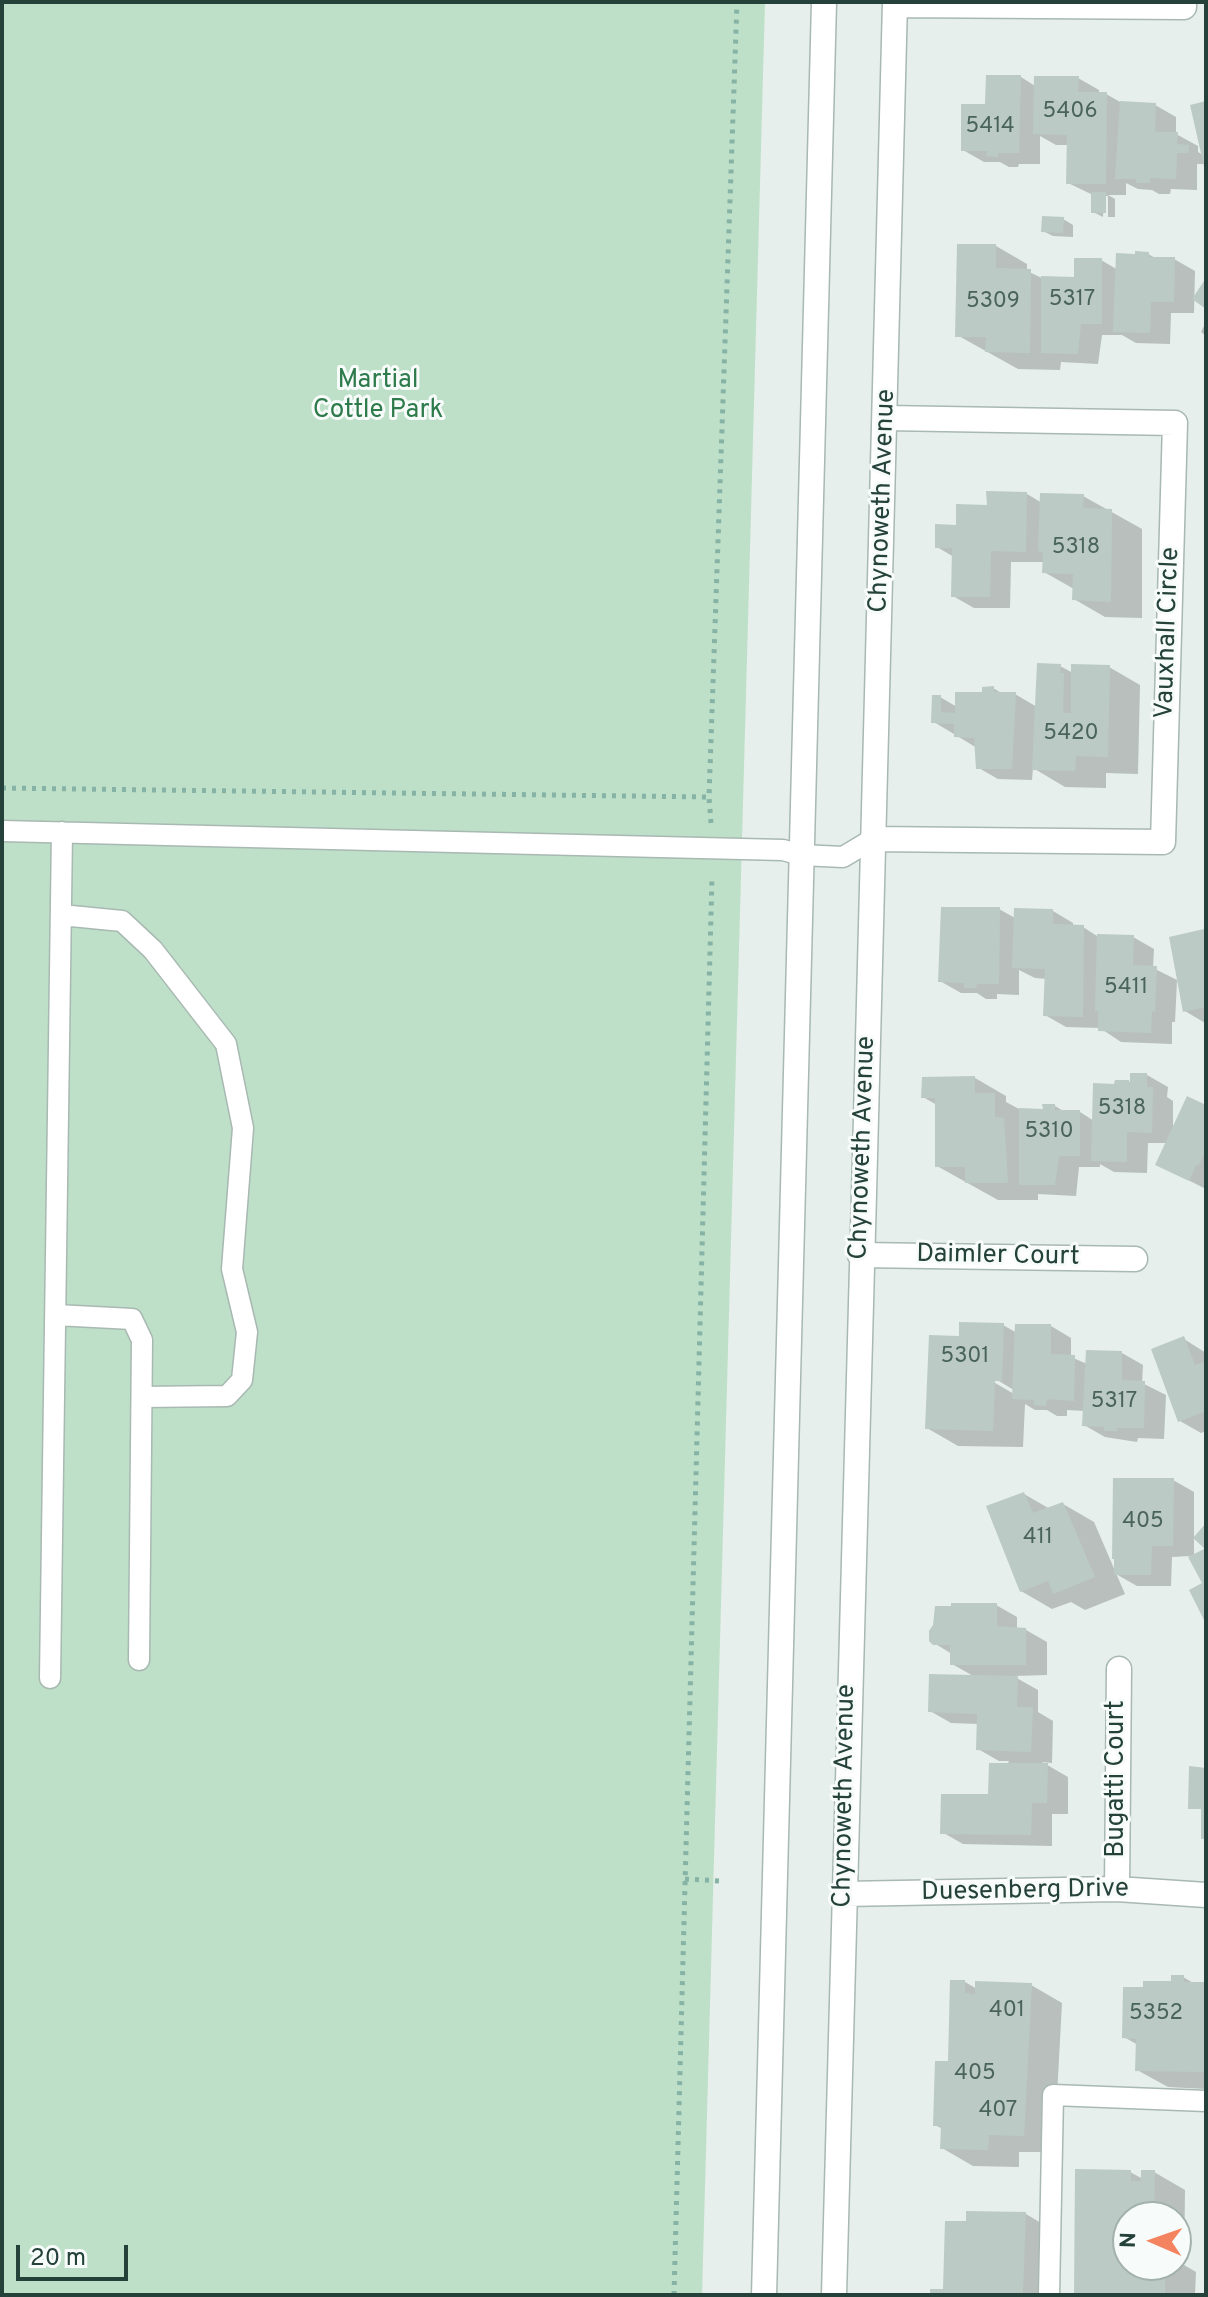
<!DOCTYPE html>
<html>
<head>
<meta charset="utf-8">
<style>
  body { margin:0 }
  #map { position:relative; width:1208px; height:2297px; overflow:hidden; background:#e6efeb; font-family:Overpass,sans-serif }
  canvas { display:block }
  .frame { position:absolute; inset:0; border:4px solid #24423a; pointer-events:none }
  .north { position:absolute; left:1112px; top:2201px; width:80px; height:80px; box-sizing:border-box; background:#f7fbf9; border:2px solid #a3b1ad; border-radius:50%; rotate:272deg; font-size:22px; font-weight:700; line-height:32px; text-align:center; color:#24423a }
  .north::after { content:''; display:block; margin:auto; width:28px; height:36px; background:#f4845f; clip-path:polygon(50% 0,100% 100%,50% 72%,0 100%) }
  .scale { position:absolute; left:16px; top:2245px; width:112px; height:36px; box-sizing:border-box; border:4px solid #24423a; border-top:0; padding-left:10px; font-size:24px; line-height:28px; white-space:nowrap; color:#24423a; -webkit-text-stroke:6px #f7fbf9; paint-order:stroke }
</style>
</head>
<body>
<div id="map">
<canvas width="1208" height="2297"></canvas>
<div class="frame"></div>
<div class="north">N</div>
<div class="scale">20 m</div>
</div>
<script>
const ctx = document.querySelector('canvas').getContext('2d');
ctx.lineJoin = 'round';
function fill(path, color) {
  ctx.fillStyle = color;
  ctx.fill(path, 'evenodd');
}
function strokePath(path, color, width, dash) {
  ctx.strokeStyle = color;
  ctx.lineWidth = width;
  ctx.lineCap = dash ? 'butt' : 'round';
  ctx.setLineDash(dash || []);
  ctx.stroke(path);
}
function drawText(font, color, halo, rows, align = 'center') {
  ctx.font = font + ' Overpass,sans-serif';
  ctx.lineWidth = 6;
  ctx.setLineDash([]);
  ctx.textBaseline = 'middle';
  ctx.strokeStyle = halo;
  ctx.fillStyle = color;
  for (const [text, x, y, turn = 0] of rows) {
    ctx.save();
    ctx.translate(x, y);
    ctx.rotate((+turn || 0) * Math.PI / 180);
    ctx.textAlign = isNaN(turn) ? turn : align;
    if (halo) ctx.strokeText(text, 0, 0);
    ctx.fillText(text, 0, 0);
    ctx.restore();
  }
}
const green = new Path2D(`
  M2,2h763l-63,2293h-700z`);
const shadow = new Path2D(`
  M1021,77l14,9 43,-8 21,12v4h7l16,9 33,2 21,12v17l22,12v6l5,3 3,-52v65l-1,-4h-8v26l-26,-1 -1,5h-11l-7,-4 -14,-1 -12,-6v12h-18l7,4v18h-7v-21h-4l-1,21 -10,-5v-17l-25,-12 1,-38h-13l-16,-9v28h-21l-1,3h-9l-9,-5h-16l-21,-12 24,-43z
  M1063,219l10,6v12l-20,-1 -10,-5z
  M996,246l31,18v7l17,8h32l25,-19 17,10 30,-16 9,5h17l21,12 -1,42h-23l-1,31 -34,-1 -14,-8h-20l-4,29 -37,-2 -1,8 -42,-1 -61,-34z
  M1206,322v14l-5,-4z
  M1027,494l15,9 41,-7 59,33v89l-37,-1 -31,-18v-10l-30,-17 1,-10h-34l-1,46h-36l-21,-12 1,-39 -17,-10 21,-20 31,-20z
  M1060,666l13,7 36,-6 31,18 -2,89 -32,-1v15l-41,-1 -32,-19 -1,12 -34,-1 -21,-12v-19l-43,-26 6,-25 17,10 36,-19 10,6h12l22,13z
  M999,909l16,9 38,-7 20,12v4h10l14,9 36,1 21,12 -1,19 24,12 -2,42h-3v22l-51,-2 -21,-14 -34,-1 -21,-12 2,-36 -12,-1 -16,-8v25l-22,-1v5h-11l-9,-6h-16l-21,-12z
  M1204,932l2,1 -1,90 -20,-12z
  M1147,1075l21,12 -1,10 6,4v31l33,-24v81l-48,-24 9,-22h-19l-1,30 -33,-1 -14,-8v3h-21l-3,29 -38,-2v6h-40l-61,-34v-61l-14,-8 52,-19 31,18v6l15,8 24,1 10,-5 10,6h15l14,9 22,-39h16z
  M1003,1325l14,8 34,-7 20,12v19l16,7 35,-11 21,12 -1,18 24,12 -2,44 -26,-1 -1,4 -32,-5 -21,-12 1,-14 -18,-1v6h-10l-10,-6h-12l-10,-6 -2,43 -65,-1 -31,-18 34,-90zM987,1374l27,16v4l-29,-17z
  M1184,1339l22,14v78l-5,2 -21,-12z
  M2,1347l2,1 -1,33h-1z
  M1173,1480l21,12v64l12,-6v70l-2,-36 -14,-28 -18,1 -1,29h-34l-21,-12z
  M1024,1494l26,15 13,-5 31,18 31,72 -40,16 -14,-8 -19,7 -31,-18z
  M996,1605l21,12v12l9,1 21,12v33l-34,1 25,14v22l15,9 -1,42 -10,-1 26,15v37h-16v32l-89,-2 -21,-12 48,-36 19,-35h-10l-21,-12 1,-25 -28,-1 -21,-12 45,-34 -23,-13v-10l-18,-11z
  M1183,1977l12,7h11v105l-38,-2 -31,-17 1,-25 -14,-8 21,-48 28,-6z
  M965,1982l12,7 54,-4 31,18 -8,149h-35v15l-46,-1 -31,-18 1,-19 -8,-4z
  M1130,2172l13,7 11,-7 31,18 -1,75 12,7 -1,23h-119zM1128,2217h48v48h-48z
  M1026,2214l30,18 -3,63h-121v-4h13l23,-68z`);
const building = new Path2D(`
  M986,75h35l-2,78h-21v4l-12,-1 1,-5h-26v-47h24z
  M1034,76h45l-1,16h29l-1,92h-40l1,-49 -34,-1z
  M1120,101l36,2 -1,29h23l-1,12 12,1v8h-12l-1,26 -26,-1v5h-14v-4h-21z
  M1206,101v70h-1l-15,-66z
  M1091,192h15v21h-15z
  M1042,216l22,1 -1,16 -22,-1z
  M957,244h39v24l35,1 -1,84 -45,-1 1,-15h-31z
  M1135,251l14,1v5h26l-1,45h-23l-1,31 -37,-1 3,-79 19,1z
  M1074,258h28v66h-21l-3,30 -37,-1v-77l33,1z
  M1206,278v31l-14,-10z
  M986,491l41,1 -1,60 -35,-1 -1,46h-39l1,-49h-17v-24l21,1v-21l31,1z
  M1040,493l44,1 -1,14 29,1 -1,93 -39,-2 1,-26 -31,-1 1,-21 -5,-1z
  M1037,663l24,1 -1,9h4l-1,40h8v-49l39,1 -2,92 -32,-1 -1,15 -43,-1z
  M994,686v6h22l-4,77h-36l-2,-31 -20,-1v-13l-23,-1 1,-28h9v17l14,1v-21h27v-5z
  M941,907h59l-1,77h-22l-1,4h-12v-5l-26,-1z
  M1014,908l39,1v15l31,1 -1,92 -40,-1 2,-47 -33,-1z
  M1204,929l2,78 -23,5 -14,-75z
  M1097,934l37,1 -1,30 24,1 -2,46 -3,-1 -1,22 -53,-2v-20h-3z
  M1130,1073h17v14h6l-1,46 -25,-1v30l-36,-1 2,-78 21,1 1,-4h14l1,7z
  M975,1076v17h20v24l9,1 4,65h-43v-16h-30v-69h-14l1,-21z
  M1187,1096l19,9v51l-2,-1 -6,11 -2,-1 -7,16 -34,-16z
  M1042,1104h13v6h25v46h-21l-4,29h-36v-77l24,1z
  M959,1322l45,1 -2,58h-7l-2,50 -68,-2 4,-94 30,1z
  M1015,1324h36v30l24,1 -1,46 -27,-2 -1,7 -12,-1v-5l-22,-1z
  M1184,1336l11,29 11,-4v50l-28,11 -27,-73z
  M1086,1350l36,1v29l23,1 -1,47h-27v3h-13v-4l-22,-1z
  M1113,1478h61l-1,68h-21l-1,29h-37v-16h-2z
  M1024,1492l9,21 30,-11 32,75 -42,17 -5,-13 -28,11 -34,-86z
  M1206,1523v23l-2,2 -11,-10z
  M1206,1548v76l-17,-34 13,-7 -14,-26z
  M951,1603h46v23l29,2v37h-76v-20h-17l-4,-4v-10l4,-6 2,-19h16z
  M929,1674l89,2 -1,31h16l-2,45 -55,-2 1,-36 -49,-2z
  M989,1763h59l-1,40h-15l-1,32 -91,-1 1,-40h47z
  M1189,1766l17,2v71h-5v-30h-13z
  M1171,1975h13v7h22v90l-71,-1 1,-32 -14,-1 1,-51h20v-6h28z
  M950,1980h15v13l10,1v-13l57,2 -8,153 -35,-1 -1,15 -48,-1 1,-23h-8l2,-65h13z
  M1075,2169l56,1v11h10v-11h14l-1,47h-26v48h37v30h-91z
  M966,2211l60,1 -3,81 -93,2v-6h13l2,-68h21z`);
const path = new Path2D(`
  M2,788l707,9
  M711,823l-2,-26 28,-795
  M685,1879l36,2
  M674,2295l38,-1418`);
const lane = new Path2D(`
  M2,831l781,19 18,5 42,2 30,-18
  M61,915l61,6 31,29 73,94 17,84 -11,141 15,63 -5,48 -15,16 -85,1
  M56,1315l76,4 10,21 -3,320
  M50,1678l12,-846
  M1049,2295l4,-200 153,6`);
const street = new Path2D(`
  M895,5l289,2v-5
  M873,839l290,3 12,-419 -288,-5
  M860,1255l275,4
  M1117,1889l2,-220
  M844,1894l273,-5 89,6
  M764,2295l60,-2293
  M834,2295c19,-764 44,-1529 61,-2293`);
const numberNames = [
  ["5406",1070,113],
  ["5414",990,128],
  ["5317",1072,301],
  ["5309",993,303],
  ["5318",1076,549],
  ["5420",1071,735],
  ["5411",1126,989],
  ["5318",1122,1110],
  ["5310",1049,1133],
  ["5301",965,1358],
  ["5317",1114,1403],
  ["405",1143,1523],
  ["411",1038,1539],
  ["401",1007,2012],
  ["5352",1156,2015],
  ["405",975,2075],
  ["407",998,2112]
];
const parkNames = [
  ["Martial",378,382],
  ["Cottle Park",378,412]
];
const streetNames = [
  ["Chynoweth Avenue",884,501,-88],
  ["Vauxhall Circle",1169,633,-88],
  ["Chynoweth Avenue",864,1148,-88],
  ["Daimler Court",998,1257,1],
  ["Bugatti Court",1118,1779,-90],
  ["Chynoweth Avenue",846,1796,-89],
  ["Duesenberg Drive",1025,1892,-1]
];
fill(green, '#bfe0c8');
fill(shadow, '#0003');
fill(building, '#bbcac4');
strokePath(lane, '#a8b8b2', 23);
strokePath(street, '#a8b8b2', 27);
strokePath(path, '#86b3a5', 5, [4, 6]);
strokePath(lane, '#fff', 20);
strokePath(street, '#fff', 24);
drawText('22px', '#4a645c', null, numberNames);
drawText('26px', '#2d7a4b', '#f7fbf9', parkNames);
drawText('26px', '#24423a', '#f7fbf9', streetNames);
</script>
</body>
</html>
